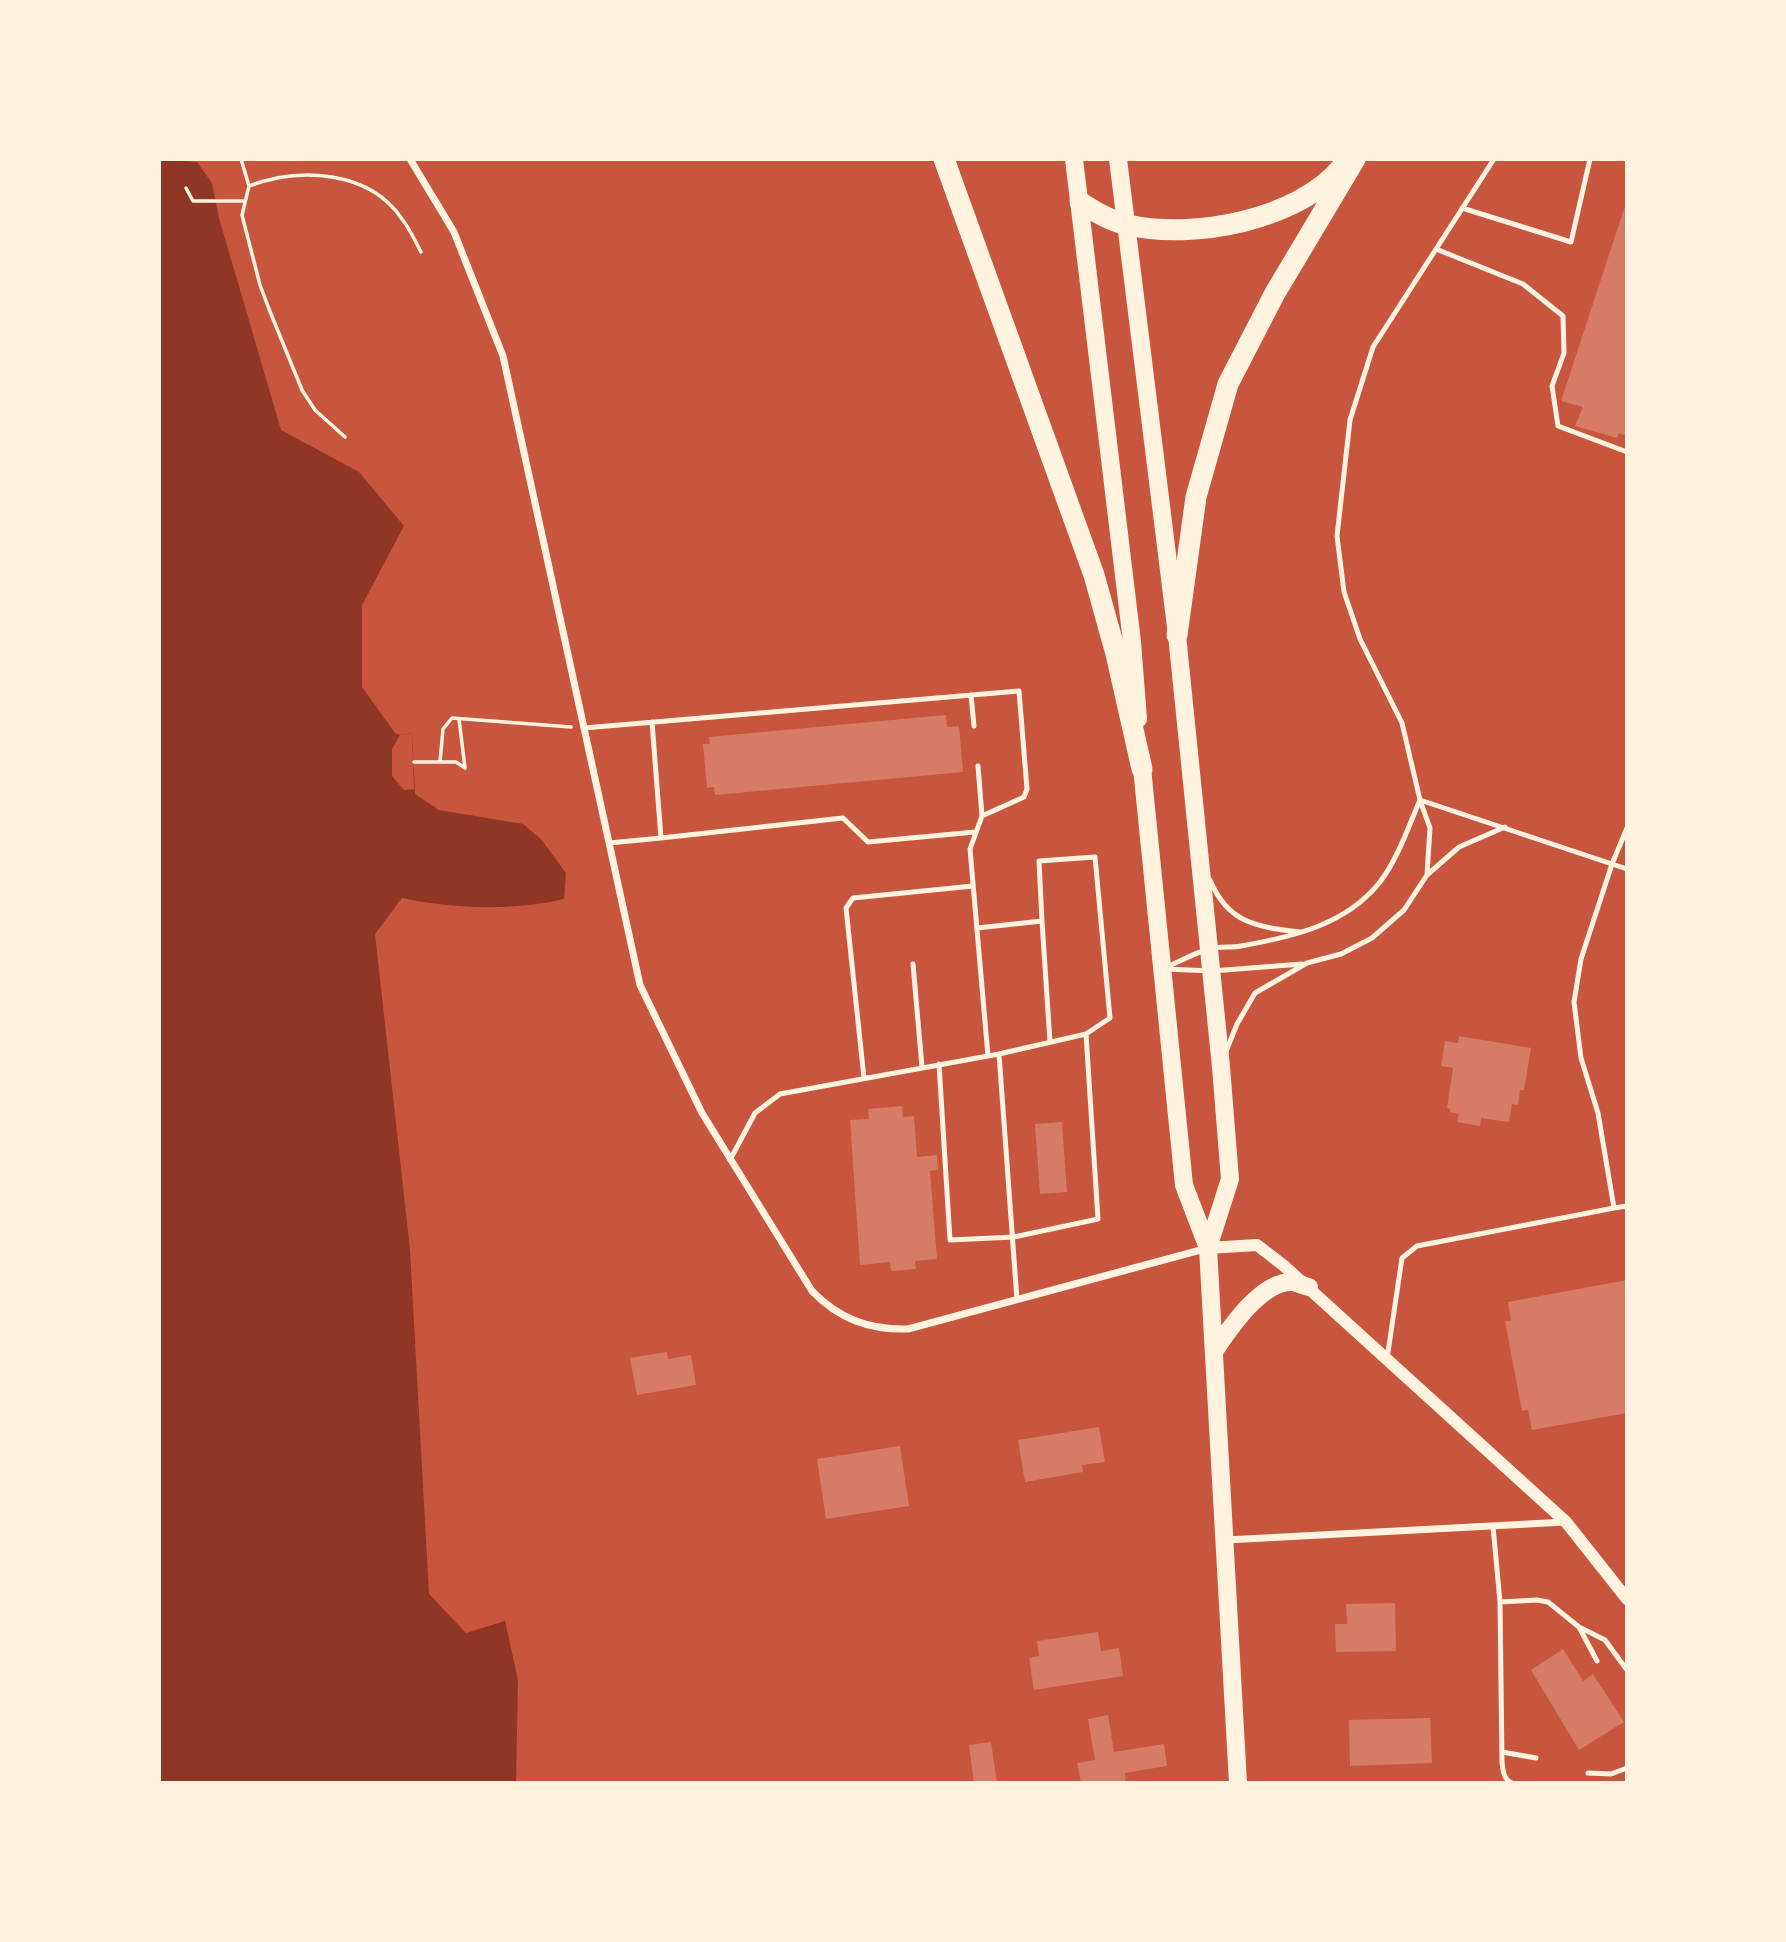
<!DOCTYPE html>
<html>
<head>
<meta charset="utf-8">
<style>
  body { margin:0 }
  #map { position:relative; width:1786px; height:1942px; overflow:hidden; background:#c8553d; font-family:"PT Serif",serif }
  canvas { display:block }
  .frame { position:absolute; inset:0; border:161px solid #fff3e0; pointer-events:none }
</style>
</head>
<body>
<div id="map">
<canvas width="1786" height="1942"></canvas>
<div class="frame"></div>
</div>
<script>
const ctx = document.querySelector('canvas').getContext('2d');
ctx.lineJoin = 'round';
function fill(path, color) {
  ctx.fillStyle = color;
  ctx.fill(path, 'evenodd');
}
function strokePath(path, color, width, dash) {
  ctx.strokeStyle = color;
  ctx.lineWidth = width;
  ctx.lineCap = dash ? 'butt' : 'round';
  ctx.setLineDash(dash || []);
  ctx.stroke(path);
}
const water = new Path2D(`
  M159,159l38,3 15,21 7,35 62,212 78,42 45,54 -42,79v82l33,46 5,2 12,-2 3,61 24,16 84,14 18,15 25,34 -2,26c-52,12 -110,10 -162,-1l-27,36 35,316 19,344 37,39 39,-12 13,59 -2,103h-357z`);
const pier = new Path2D(`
  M412,733l2,56 -10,1 -12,-14v-27l8,-14z`);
const building = new Path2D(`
  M1627,200v236l-8,-3 -2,5 -42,-12 8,-19 -22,-6z
  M946,715l1,12 12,-1 4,46 -248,23 -1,-8 -7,1 -4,-44h7l-1,-7z
  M1459,1036l72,12 -7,42h-4l-2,15 -6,-1 -3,18 -28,-4 -1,8 -23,-4 2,-8 -9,-2v-3l-3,-1 6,-40 -12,-2 4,-25 13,2z
  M902,1106l1,11 11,-1 3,41 20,-2 1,15 -8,1 7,88 -22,2 1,8 -25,2 -1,-9 -30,3 -10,-145 19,-1 -1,-10z
  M1062,1122l5,70 -27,2 -5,-70z
  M1627,1280v133l-95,17 -4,-20 -6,1 -17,-90h6l-3,-19z
  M667,1352l1,7 23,-4 5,30 -59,10 -7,-37z
  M1099,1427l6,35 -23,3 1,7 -58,10 -7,-42z
  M900,1446l9,60 -83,13 -9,-60z
  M1395,1603l1,48 -60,1 -1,-28h12l-1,-20z
  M1098,1632l3,19 18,-3 4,28 -89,14 -5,-32 10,-2 -2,-15z
  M1563,1649l20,32 10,-7 31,48 -45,28 -48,-80z
  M1108,1715l6,37 50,-8 3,22 -42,7 1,10h-45l-4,-20 18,-3 -7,-41z
  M1430,1718l2,45 -82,3 -1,-46z
  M991,1742l6,41h-23l-5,-38z`);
const path = new Path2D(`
  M241,159l8,27 -7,29 18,70 9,24 33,81 13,20 30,27
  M249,186c50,-19 120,-16 153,33 8,10 13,22 19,33
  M186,188l7,13h52
  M459,719l6,49
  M414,762h42l9,6
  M440,762l3,-33 9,-11 119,9`);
const service = new Path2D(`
  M1462,208l109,34 19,-83
  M1436,249l87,35 40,32 1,37 -12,33 6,40 69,26
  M971,695l3,31
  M584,728l435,-37 8,98 -3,8 -42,19 -12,33 18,207
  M978,766l4,50
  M1420,800l192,64 -31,95 -7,43 7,56 17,55 16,95 13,-2
  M1627,828l-15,36 15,5
  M661,838l182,-20 25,24 107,-10
  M609,843l52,-5 -9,-116
  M1427,875l3,-47 -10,-28 -18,-77 -42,-84 -16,-47 -7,-56 13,-116 23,-73 121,-188
  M1210,880c18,44 48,47 90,52
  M1042,921l8,121
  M977,928l65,-7 -3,-60 56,-4 15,161 -24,16
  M913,964l9,103
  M1164,968c15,-6 30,-15 45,-19 10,-3 22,-1 32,-3 51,-9 105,-21 139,-64 18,-24 28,-54 40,-82
  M1165,969l47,2 90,-7
  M1225,1054l12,-30 18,-31 52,-30 34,-9 31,-16 32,-28 23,-35 32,-28 46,-20
  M939,1064l11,176 64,-3 84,-18 -12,-185 -87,20
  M864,1078l-18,-170 7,-10 120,-12
  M730,1160l25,-47 25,-19 219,-40 18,246
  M1387,1359l15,-101 15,-12 197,-38
  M1493,1526l7,76 2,160c1,8 1,17 10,21
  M1500,1602l37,-2 11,2 31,25 26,13 22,30
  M1579,1627l18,34
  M1502,1752l34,6
  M1588,1773l23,1 16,-6`);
const minor = new Path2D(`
  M410,159l44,73 49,124 137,629 62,128 110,178c27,28 57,39 96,38l300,-81
  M1226,1540l340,-18`);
const tertiary = new Path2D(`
  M1208,1248l49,-3 26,20 283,257 61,77`);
const primary = new Path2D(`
  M1074,159l58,483 6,77
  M1118,159l59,476 44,432 9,112 -22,69
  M1141,758l43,427 24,63 30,535
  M1215,1350c15,-22 47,-70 78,-68 5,1 11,4 16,5`);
const motorway = new Path2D(`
  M944,159l150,416 22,79 26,115
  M1080,202c14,9 30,19 48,23 65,15 170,-5 214,-58
  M1177,635l19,-138 32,-113 47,-91 80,-134`);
fill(water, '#8f3625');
fill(pier, '#c8553d');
fill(building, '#d67c66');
strokePath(path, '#fff3e0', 3.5);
strokePath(service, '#fff3e0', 5);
strokePath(minor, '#fff3e0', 7);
strokePath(tertiary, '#fff3e0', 12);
strokePath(primary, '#fff3e0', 18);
strokePath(motorway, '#fff3e0', 21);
</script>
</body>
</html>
